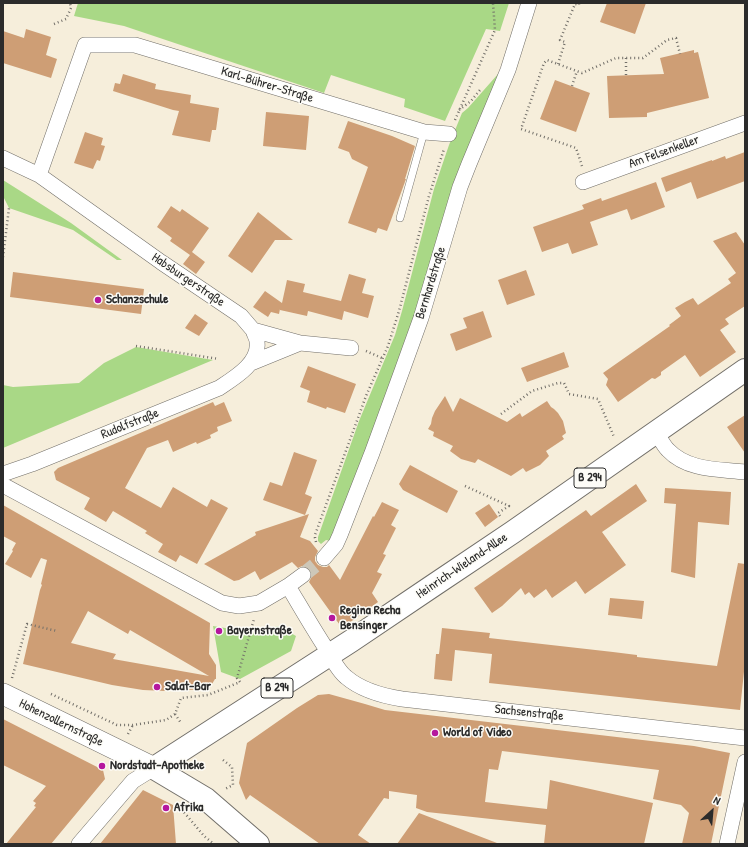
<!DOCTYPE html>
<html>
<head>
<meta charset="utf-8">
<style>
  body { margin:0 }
  #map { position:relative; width:748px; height:847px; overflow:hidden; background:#f6eedb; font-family:"Patrick Hand",sans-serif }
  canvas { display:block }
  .frame { position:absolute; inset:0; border:4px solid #2b2b2b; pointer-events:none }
  .north { position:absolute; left:692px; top:791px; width:40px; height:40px; -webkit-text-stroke:3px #fdfcf7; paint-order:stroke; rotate:26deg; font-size:11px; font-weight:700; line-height:16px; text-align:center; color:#2b2b2b }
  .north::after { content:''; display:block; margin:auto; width:14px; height:18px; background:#2b2b2b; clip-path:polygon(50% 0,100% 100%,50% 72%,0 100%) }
</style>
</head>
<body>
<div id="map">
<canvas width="748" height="847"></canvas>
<div class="frame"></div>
<div class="north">N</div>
</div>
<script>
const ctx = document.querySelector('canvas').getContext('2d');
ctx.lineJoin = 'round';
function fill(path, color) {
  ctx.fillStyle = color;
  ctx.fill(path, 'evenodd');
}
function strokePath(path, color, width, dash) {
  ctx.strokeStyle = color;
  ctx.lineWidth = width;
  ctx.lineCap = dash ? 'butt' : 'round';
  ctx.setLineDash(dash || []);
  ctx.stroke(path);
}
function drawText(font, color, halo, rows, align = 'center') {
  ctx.font = font + ' "Patrick Hand",sans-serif';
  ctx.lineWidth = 3;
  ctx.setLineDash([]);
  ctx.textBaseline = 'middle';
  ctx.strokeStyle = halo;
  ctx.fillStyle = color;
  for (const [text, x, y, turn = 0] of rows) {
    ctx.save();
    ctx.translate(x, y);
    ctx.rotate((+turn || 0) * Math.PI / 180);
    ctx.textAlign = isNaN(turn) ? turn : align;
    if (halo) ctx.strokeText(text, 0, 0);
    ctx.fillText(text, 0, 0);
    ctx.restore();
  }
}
const green = new Path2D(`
  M78,3h431l-9,28 -14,-2 -41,92 -41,-14 1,-8 -74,-24 -7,18 -200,-67 -50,-10z
  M498,74h2l-96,276 -73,191 -5,-1 -5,4 -3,-3v-4l41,-116 36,-86 7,-24 32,-122 15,-44 13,-32 6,-5z
  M3,180l68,43 51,37h-5l-44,-30 -64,-22 -6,-12z
  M136,347l77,13 -210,88v-63l10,2 66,-4 25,-20z
  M213,626l42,7 23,-7 18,10 -5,15 -51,28 -19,-7z`);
const building = new Path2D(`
  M607,3h39l-11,31 -35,-12z
  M26,29l25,8 -5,18 11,4 -6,19 -48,-15v-32l21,7z
  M694,50v3l4,-1 11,46 -62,15v4l-38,1 -2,-42 57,-2 -4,-16z
  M123,74l33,10 -1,5 36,6 -1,8 29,5 -3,22h-4l-2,12 -38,-7 7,-24 -6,-1 -60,-19 2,-8 5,1z
  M555,80l35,13 -14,39 -36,-13z
  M266,112l43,4 -3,34 -43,-4z
  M348,121l44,15 23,10 -10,33h1l-19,52 -9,-3 -2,5 -28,-10 20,-56 -16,-8 -3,-7 -11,-4z
  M85,132l18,6 -2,7 4,1 -5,15 -3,-1 -4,9 -19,-6z
  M745,152v29l-48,18 -6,-17 -25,10 -5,-14 51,-18v1l13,-5 1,3z
  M656,182l9,25 -34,13 -4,-11 -37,13 8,23 -26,9 -4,-11 -26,9 -9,-25 51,-18 -2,-4 19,-7 1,3z
  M171,206l9,6 2,-3 27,19 -17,24 13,10 -9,12 -13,-10 7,-9 -20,-14 2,-3 -15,-11z
  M258,212l35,28h-18l-23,33 -24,-17z
  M736,232l9,13v61l-20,13 4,5 -9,6 16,22 -36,25 -15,-22 -24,17v3l-6,4 -3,-1 -34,24 -12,-17 2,-6 -5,-6 67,-47 -1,-1 12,-9 -6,-8 10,-6 8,-4 5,7 33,-22 -3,-4 8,-6 -23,-32z
  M526,270l9,25 -28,10 -9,-25z
  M13,272l131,17 -3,25 -131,-17z
  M349,274l17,5 -4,14 12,3 -6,22 -24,-7 -2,9 -34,-9 -1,5 -27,-6v-1l-1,5 -8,-2 -3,5 -15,-10 12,-16 17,12 5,-23 18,4 -2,8 38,9z
  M483,311l9,26 -36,14 -6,-17 17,-6 -4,-10z
  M195,314l13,9 -9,13 -14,-8z
  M564,352l5,15 -42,15 -6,-14z
  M308,366l48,18 -11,29 -18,-6 -1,2 -19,-7 3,-11 -10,-4z
  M445,396l8,16 7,-14 47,24 13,-9 2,4 25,-16 4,6 3,2 4,4 5,8 3,12 -4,3 2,3 -18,12 3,5 -9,9 -14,7 -3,-4 -12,8 -33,-17 -3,4 -14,-4 -11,-8 3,-5 -20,-10 1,-4 -6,-3 3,-5 1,-6 3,-7z
  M213,402l2,4 9,-4 8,19 -15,6 1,4 -8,4 1,3 -14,6 -1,-2 -23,10 -5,-12 -21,8 -22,40 36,20 12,-21 34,20 4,-8 17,9 -31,56 -17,-9 -4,7 -18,-10 5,-8 -18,-11 2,-2 -34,-20 -7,11 -22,-13 6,-11 -34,-18 -2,-8 4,-4z
  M745,415v38l-18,-26z
  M294,452l23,8 -12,34 7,3 -7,18 -42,-15 7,-18 12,4z
  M410,465l48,26 -11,22 -44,-23 -4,-6z
  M636,484l11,17 -45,31 24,33 -41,29 -9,-13 -24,17 -6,-9 -12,9 -5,-6 -4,3 -4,-7 -19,18 -10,7 -18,-25 112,-78 5,6z
  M665,488l66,4 -2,33 -31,-3 -3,56 -24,-6 5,-68 -12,-1z
  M382,502l17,8 -8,15 5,3 -13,26 3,1 -9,17 5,2 -10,19 6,9 -36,26 -33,-46 2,-4 1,-4 -2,-4 -3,-3 -5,-1 -4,2 -6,-6 -32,18 -5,-9 -16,9 -5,1 -30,-17 52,-29 -1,-3 54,-18 -9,23 10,4 8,10 -3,6v4l3,4 5,2h4l2,-2 11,15 33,-64 1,1z
  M489,504l9,13 -13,10 -10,-14z
  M3,505l207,118 -1,31 7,11v14h-1l-6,10 -44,2 -22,-1 -31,-5 -89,-21 17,-74 2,-5 -1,-1 6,-24 -6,-2 -10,20 -26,-14 8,-13 -1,-1 4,-7 -13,-7zM88,611l40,23 2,-4 79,46 -96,-17 3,-5 -45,-11z
  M738,563l7,1v98l-5,48 -251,-27 3,-29 -37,-4 -3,31 -18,-2 2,-25h3l3,-26 48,5 -1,5 124,14 24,3v2l80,9z
  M610,598l34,3 -2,18 -34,-4z
  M329,694l36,10 20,6 309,36 36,7 -19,91h-29l7,-31 -8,-8 -28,-6 6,-29 -157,-19 -4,19 -9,-1 -4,33 62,7 3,-29 103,23 -9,41h-100l2,-19 -119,-13 -11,-4 1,-13 -28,-4v8l-5,-1 -26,37 13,9h-51l-70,-49 -4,5 -7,-17 8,-40 50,-35 21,-13z
  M3,719l100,51 2,9 -54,65h-45l30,-37 -2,-1 2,-3 -3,-2 13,-15 -43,-21z
  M143,790l30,15 3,39h-76z
  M419,813l78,30v1h-100z`);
const streetTunnel = new Path2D(`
  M303,575l21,-17`);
const path = new Path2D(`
  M54,24l12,-5 5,-11 -1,-5
  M626,58v17
  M558,64l7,-22 -5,-2 15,-36 4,1v-2
  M572,86l5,-15
  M459,110l12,-9 9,-11
  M455,120l40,-90 -2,-27
  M582,166l-6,-18 -55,-19 23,-66 3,-3 35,13 34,-15h27l24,-18 9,-2 4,16
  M3,257l6,-49
  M136,346l83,13
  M366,351l16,7
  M501,414l31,-23 26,-8h6l1,2 4,9 29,5 16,38
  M465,486l44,20 -11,7 2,3
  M316,542l-1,-4v-3l51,-139 22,-50 11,-35 30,-115 15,-47
  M12,678l15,-54 30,7
  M51,694l66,31h16l33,-5 9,-6 6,-16 27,-3 32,-13 -3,-4 17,-59
  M175,714l6,9
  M128,734l5,-9
  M223,760l9,7 1,18 -8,4
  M185,810l-2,1 21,25 10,8`);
const lane = new Path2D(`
  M400,218l24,-86`);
const street = new Path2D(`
  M3,158l36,17 122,87 80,54 12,14 47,13 51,5
  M39,175l46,-130h50l289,87 25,2
  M583,182l162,-59
  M251,363l49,-20
  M656,432c4,6 7,13 12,18 20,21 51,19 77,22
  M3,474l29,-10 187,-76c15,-10 41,-25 38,-46 0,-4 -3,-8 -4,-12
  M3,485l219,118 17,3 20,-3 29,-17 15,-11
  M324,558l12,-14 4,-9 32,-82 31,-85 18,-50 39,-131 9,-23 39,-94 21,-67
  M288,586c12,20 24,41 37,61 5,8 13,24 21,30 15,13 37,19 56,22l343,39
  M79,844l54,-63 21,-13
  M727,844l18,-82`);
const secondary = new Path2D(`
  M3,694l151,74`);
const primary = new Path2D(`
  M258,844l-52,-45 -52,-31 197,-127 83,-56 79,-53 232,-162`);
const markers = [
  [98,300,4,"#b5179e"],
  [332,618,4,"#b5179e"],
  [219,631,4,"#b5179e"],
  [157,687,4,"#b5179e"],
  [435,733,4,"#b5179e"],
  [102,766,4,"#b5179e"],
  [166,808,4,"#b5179e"]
];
const shields = [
  [590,478,32],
  [277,688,32]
];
const shieldNames = [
  ["B 294",590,478],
  ["B 294",277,688]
];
const streetNames = [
  ["Karl-Bührer-Straße",267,85,17],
  ["Am Felsenkeller",664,152,-20],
  ["Habsburgerstraße",188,280,34],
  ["Bernhardstraße",431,283,-73],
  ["Rudolfstraße",130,424,-22],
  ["Heinrich-Wieland-Allee",462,566,-34],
  ["Sachsenstraße",529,713,6],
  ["Hohenzollernstraße",61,723,26]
];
const poiNames = [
  ["Schanzschule",106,300],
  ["Regina Recha",340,611],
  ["Bensinger",340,626],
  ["Bayernstraße",227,631],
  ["Salat-Bar",165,687],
  ["World of Video",443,733],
  ["Nordstadt-Apotheke",110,766],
  ["Afrika",174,808]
];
fill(green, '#a9d886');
fill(building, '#ce9e75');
strokePath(streetTunnel, '#cdc7b8', 15, [15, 8]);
strokePath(lane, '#726f69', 8);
strokePath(street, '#726f69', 16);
strokePath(secondary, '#726f69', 22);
strokePath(primary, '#726f69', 24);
strokePath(path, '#726f69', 2.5, [1, 3]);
strokePath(lane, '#fff', 7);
strokePath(street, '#fff', 15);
strokePath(secondary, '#fff', 21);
strokePath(primary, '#fff', 22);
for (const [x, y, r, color] of markers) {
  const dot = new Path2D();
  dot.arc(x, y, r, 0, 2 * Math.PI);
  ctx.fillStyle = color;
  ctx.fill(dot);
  strokePath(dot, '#fdfcf7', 1.5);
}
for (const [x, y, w] of shields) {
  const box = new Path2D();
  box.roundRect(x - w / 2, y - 10, w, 20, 3);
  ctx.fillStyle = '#fdfcf7';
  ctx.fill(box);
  strokePath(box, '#2b2b2b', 1);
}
drawText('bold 12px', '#2b2b2b', null, shieldNames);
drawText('13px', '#2b2b2b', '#fdfcf7', streetNames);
drawText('bold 13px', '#2b2b2b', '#fdfcf7', poiNames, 'left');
</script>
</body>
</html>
